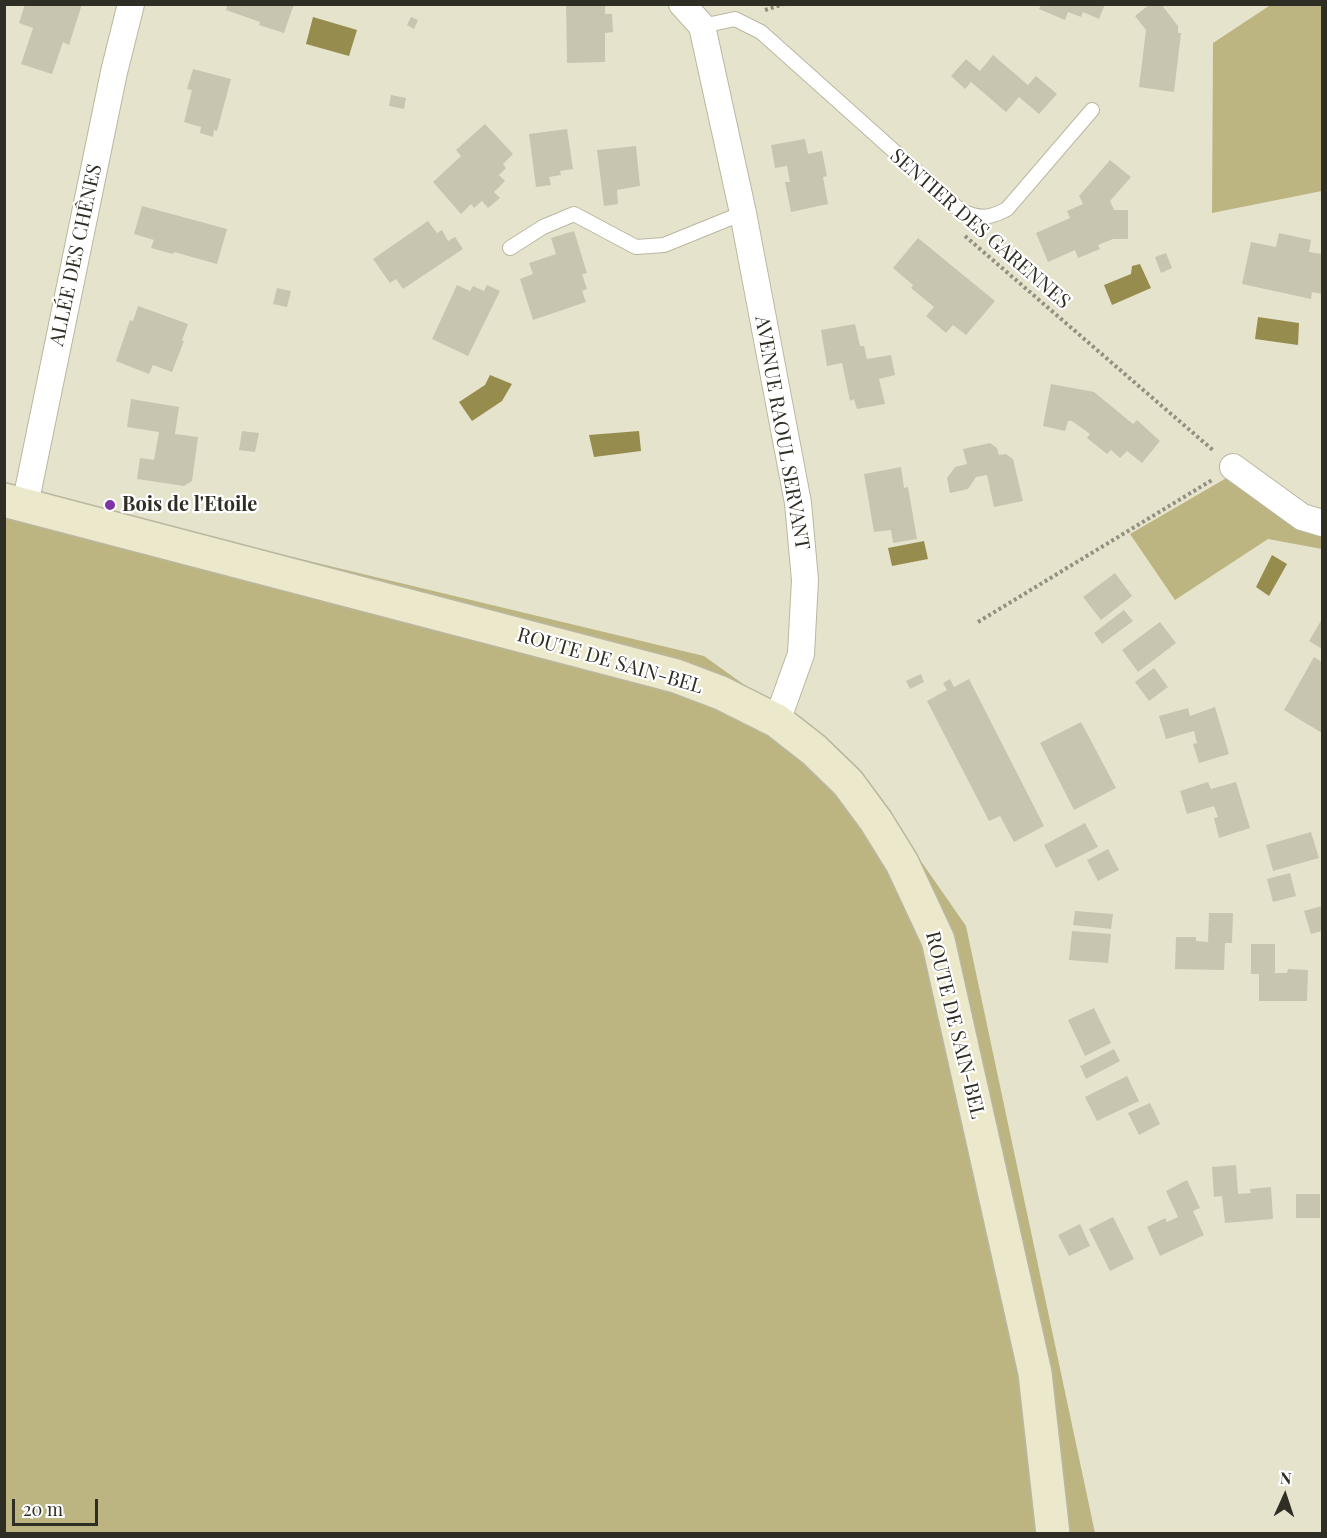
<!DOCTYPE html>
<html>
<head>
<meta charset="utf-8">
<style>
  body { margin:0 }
  #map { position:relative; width:1327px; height:1538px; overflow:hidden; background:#e6e3cd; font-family:"Playfair Display",serif }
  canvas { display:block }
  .frame { position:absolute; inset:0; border:6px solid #2f2e25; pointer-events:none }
  .north { position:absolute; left:1255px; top:1466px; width:60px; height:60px; -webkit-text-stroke:4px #fff; paint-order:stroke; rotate:3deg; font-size:16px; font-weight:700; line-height:24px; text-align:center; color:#2f2e25 }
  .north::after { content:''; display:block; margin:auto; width:21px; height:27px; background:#2f2e25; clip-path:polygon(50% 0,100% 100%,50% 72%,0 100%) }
  .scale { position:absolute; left:12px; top:1499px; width:86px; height:27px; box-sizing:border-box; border:3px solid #2f2e25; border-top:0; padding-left:8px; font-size:18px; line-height:21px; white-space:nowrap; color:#2f2e25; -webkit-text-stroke:4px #fff; paint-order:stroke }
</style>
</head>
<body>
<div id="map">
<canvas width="1327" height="1538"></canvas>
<div class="frame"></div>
<div class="north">N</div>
<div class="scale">20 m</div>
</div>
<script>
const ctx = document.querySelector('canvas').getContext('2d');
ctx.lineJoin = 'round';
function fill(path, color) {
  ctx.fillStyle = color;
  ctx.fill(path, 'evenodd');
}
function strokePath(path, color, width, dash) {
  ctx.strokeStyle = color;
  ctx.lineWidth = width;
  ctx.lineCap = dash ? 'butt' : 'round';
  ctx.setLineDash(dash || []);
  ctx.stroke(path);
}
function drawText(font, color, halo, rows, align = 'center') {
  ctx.font = font + ' "Playfair Display",serif';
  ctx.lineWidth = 4.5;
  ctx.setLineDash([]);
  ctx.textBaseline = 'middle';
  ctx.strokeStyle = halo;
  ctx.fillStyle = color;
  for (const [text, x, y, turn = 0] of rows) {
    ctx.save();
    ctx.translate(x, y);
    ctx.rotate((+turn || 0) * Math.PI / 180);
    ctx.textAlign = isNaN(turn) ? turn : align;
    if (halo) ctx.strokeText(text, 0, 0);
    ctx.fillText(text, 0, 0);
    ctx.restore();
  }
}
const green = new Path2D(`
  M1272,4l50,1v186l-110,22 1,-170z
  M1235,473l87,53v23l-54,-10 -93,61 -45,-66z
  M5,488l699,168 148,106 114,164 129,607 -1090,1z`);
const water = new Path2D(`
  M313,17l44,13 -8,26 -43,-12z
  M1140,264l11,24 -39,17 -8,-20 27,-11 1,-8z
  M1258,317l41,6 -1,22 -43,-6z
  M490,375l22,9 -10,17 -30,20 -13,-19 26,-17z
  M639,431l2,20 -47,6 -5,-22z
  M924,541l4,18 -36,7 -4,-18z
  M1272,555l15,9 -18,32 -13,-9z`);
const building = new Path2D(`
  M25,4h57l-13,41 -6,-3 -11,32 -31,-10 12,-36 -14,-5z
  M228,4h66l-10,29 -25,-8 1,-3 -34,-12z
  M566,4h39v10h7l1,18 -8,1v29l-38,1z
  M1041,4h64l-6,15 -16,-7 -2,5 -13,-5 -3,8 -26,-11z
  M1150,4h11l17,22v7h3l-7,59 -35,-5 7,-57 -11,-14z
  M411,17l7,3 -4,9 -7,-4z
  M993,55l35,30 8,-9 21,18 -18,20 -20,-17 -13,15 -35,-30 -6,7 -14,-13 15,-17 14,12z
  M193,69l38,10 -14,52 -3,-1 -1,7 -13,-4 1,-6 -17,-5 8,-32 -5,-1z
  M391,95l15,3 -2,11 -15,-3z
  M485,124l28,30 -10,10 3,4 -7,7 6,6 -11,11 6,6 -12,10 -6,-7 -8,7 -3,-4 -10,10 -28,-32 28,-26 -5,-6z
  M567,129l6,40 -13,2 1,4 -12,2 2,8 -15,2 -7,-53z
  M805,139l3,15 14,-3 5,25 -4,1 5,27 -37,8 -6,-30h5l-3,-16 -12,2 -4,-23z
  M636,146l4,40 -23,4 1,14 -14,2 -7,-56z
  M1110,160l21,17 -21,24 4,9h14v29h-15l-15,6 2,4 -22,9 -3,-8 -27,12 -12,-29 34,-15 -3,-7 16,-7 -4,-8z
  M142,206l85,23 -10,35 -43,-12 -1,2 -22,-6 3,-8 -20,-6z
  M428,221l9,12 5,-3 6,11 7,-4 8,12 -60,40 -7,-10 -6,4 -17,-24z
  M574,231l13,42 -5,1 5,15 -5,2 4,11 -53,18 -13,-41 13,-5 -4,-11 27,-9 -5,-16z
  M1279,233l32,7 -2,12 13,2v40l-10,-2 -1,7 -69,-15 9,-42 25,5z
  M918,238l77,63 -29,34 -13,-10 -7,8 -20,-17 8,-9 -23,-19 2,-3 -20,-17z
  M1166,253l6,15 -11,5 -6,-16z
  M457,285l13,6 3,-5 11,5 3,-6 13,6 -32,65 -36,-17z
  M277,288l14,3 -4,16 -14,-3z
  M138,306l50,18 -6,16 2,1 -12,31 -19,-7 -4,9 -33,-13 14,-41 3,1z
  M855,324l5,22h4l3,13 24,-4 4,20 -16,4 6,25 -28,5 -3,-10 -4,2 -8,-38 -15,3 -6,-36z
  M1051,384l43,8 39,32 4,-4 23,21 -18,22 -15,-12 -7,7 -9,-8 -4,4 -20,-16 3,-4 -18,-13h-4l-3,10 -22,-5z
  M131,399l48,8 -4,27 23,3 -6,44 -8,5 -47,-7 3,-21 14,2 5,-28 -32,-5z
  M242,431l17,2 -4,19 -16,-2z
  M990,443l7,5 2,7 7,-1 7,5 10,42 -29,6 -7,-32 -11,2 -8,12 -18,4 -3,-15 8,-11 12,-3 -4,-15z
  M901,467l3,21 4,-1 9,52 -24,4 -2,-13 -17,2 -10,-58z
  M1115,573l17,23 -31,24 -18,-23z
  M1124,610l9,11 -31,23 -8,-11z
  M1322,619v30l-13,-8z
  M1160,622l16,21 -38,29 -16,-22z
  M1314,657l8,5v71l-38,-23z
  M1154,668l14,19 -19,14 -14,-19z
  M921,674l3,8 -14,7 -4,-8z
  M950,679l4,8 15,-8 75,147 -30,16 -14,-26 -11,5 -62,-120 20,-11 -4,-7z
  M1215,707l14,47 -30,9 -6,-19 4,-1 -3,-12 -28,8 -7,-23 29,-8 2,8z
  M1081,722l35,66 -42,22 -34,-67z
  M1208,782l3,7 25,-7 14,46 -31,10 -5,-20 4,-1 -4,-11 -27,8 -7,-23z
  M1085,823l13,24 -42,21 -12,-23z
  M1311,832l8,26 -46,13 -7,-26z
  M1108,849l11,21 -21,11 -11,-21z
  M1290,873l6,23 -23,6 -6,-23z
  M1322,906v25l-11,3 -7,-23z
  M1075,911l38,3 -2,15 -38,-4z
  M1209,913h24l-1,30h-7l-1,27 -49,-1 1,-32h20v4l12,1z
  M1072,931l39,3 -3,29 -39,-3z
  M1251,944h24v29h12l1,-4 20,1 -1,31h-48v-27h-8z
  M1094,1008l17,35 -26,13 -17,-36z
  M1114,1049l6,12 -34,18 -6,-13z
  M1127,1076l12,25 -42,20 -12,-24z
  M1150,1103l10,21 -21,11 -11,-22z
  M1236,1165l2,29 13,-1 -1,-4 21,-2 2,32 -48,4 -3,-27 -8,1 -2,-30z
  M1187,1180l13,28 -7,3 11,24 -44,21 -13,-29 18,-9 2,4 11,-5 -12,-26z
  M1296,1194h24v24h-24z
  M1113,1217l21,42 -24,12 -21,-42z
  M1080,1224l10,22 -21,10 -11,-21z`);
const path = new Path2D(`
  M765,10l19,-6
  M965,236l249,215
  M978,622l234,-142`);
const service = new Path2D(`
  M702,26l33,-7 26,13 200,179c20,8 27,8 46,-2l85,-99
  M510,248l33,-21 31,-13 62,33 28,-2 79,-32`);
const minor = new Path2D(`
  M682,4l20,22 41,187 55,290 7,77 -4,74 -24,67
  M1233,467l69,50 20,6
  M25,505l89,-433 17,-68`);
const secondary = new Path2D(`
  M4,500l672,176 45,17 56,28 37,29 34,33 28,38 26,42 36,77 97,433 18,161`);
const markers = [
  [110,505,6,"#7e34a6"]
];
const streetNames = [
  ["SENTIER DES GARENNES",980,229,41],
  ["ALLÉE DES CHÊNES",76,255,-78],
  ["AVENUE RAOUL SERVANT",782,433,80],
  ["ROUTE DE SAIN-BEL",610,661,16],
  ["ROUTE DE SAIN-BEL",955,1025,76]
];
const poiNames = [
  ["Bois de l'Etoile",122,505]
];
fill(green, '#bdb581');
fill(water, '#968c4d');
fill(building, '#c7c5af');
strokePath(service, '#bab7a1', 16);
strokePath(minor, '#bab7a1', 28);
strokePath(secondary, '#bab7a1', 36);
strokePath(path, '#929080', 4, [3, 3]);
strokePath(service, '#fff', 14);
strokePath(minor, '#fff', 26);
strokePath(secondary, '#ece8cc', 33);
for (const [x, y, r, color] of markers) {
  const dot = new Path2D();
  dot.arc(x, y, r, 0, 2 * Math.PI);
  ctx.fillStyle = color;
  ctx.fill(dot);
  strokePath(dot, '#fff', 2);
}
drawText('20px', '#2f2e25', '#fff', streetNames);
drawText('bold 20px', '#2f2e25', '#fff', poiNames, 'left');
</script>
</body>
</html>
